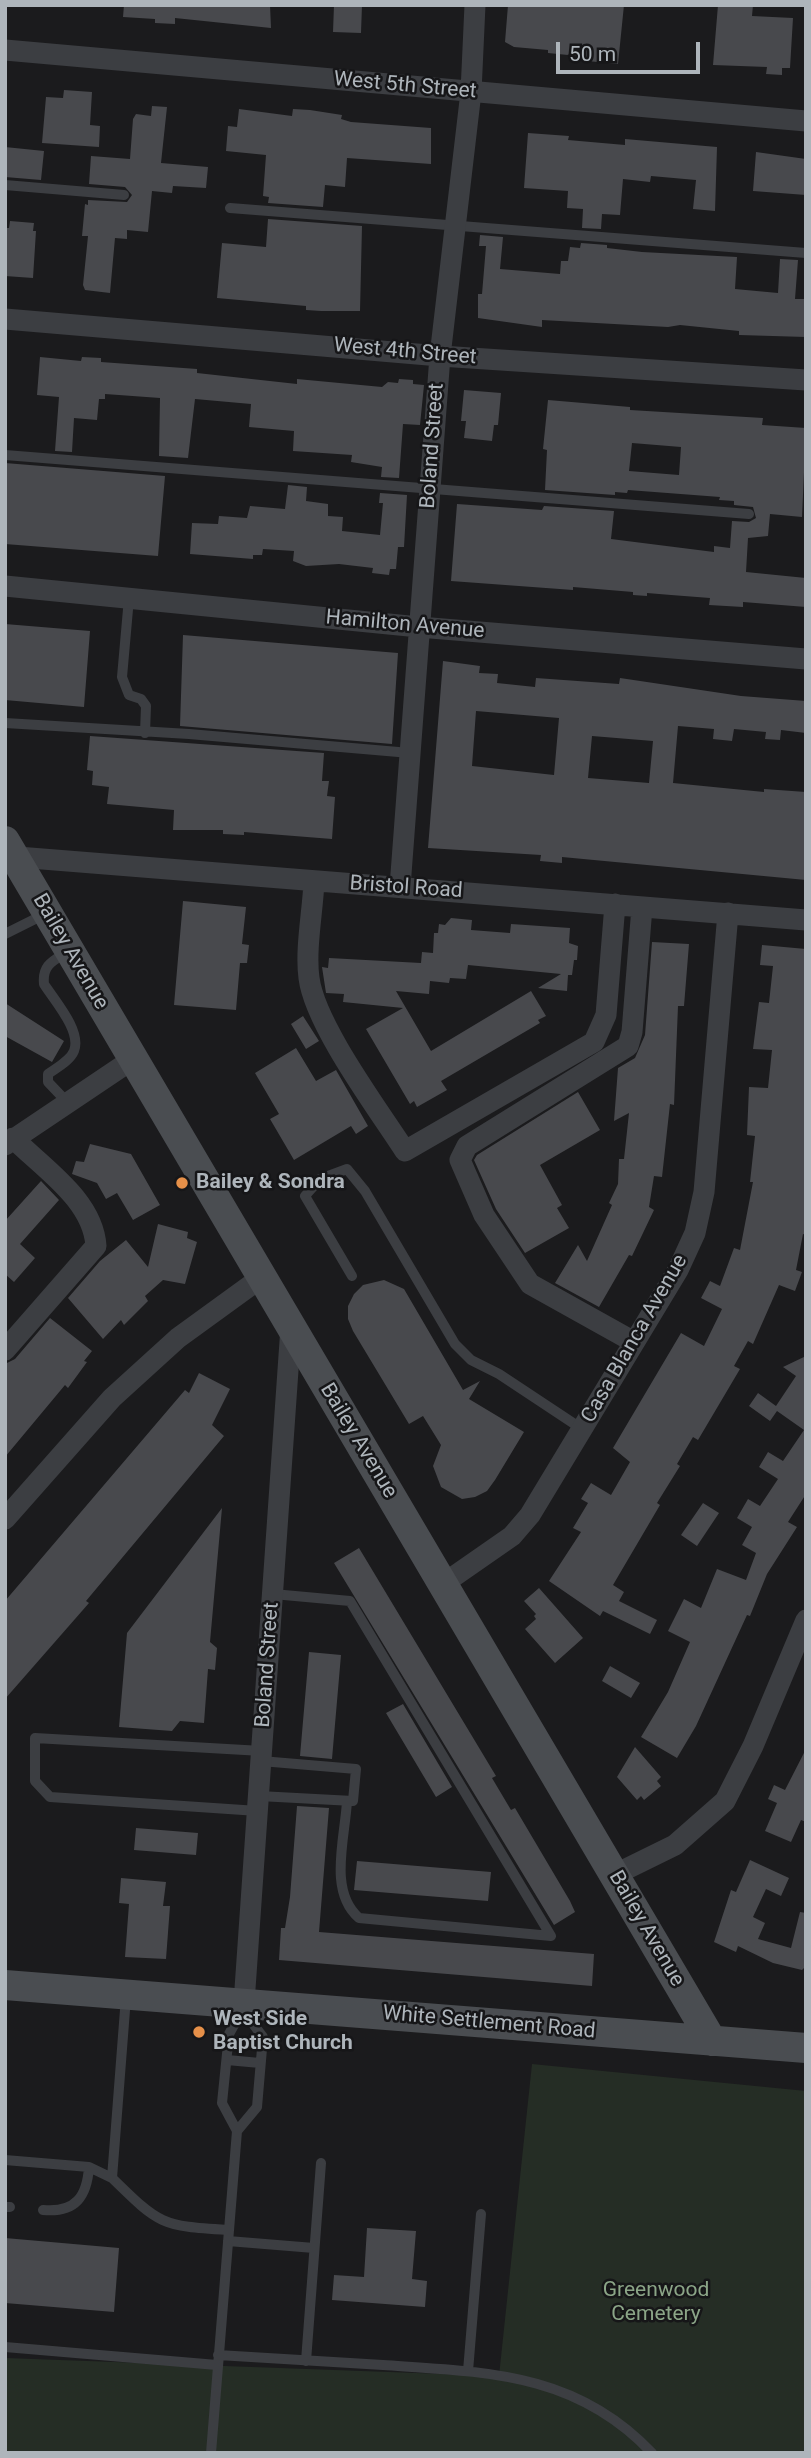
<!DOCTYPE html>
<html>
<head>
<meta charset="utf-8">
<style>
  body { margin:0 }
  #map { position:relative; width:811px; height:2458px; overflow:hidden; background:#1b1b1d; font-family:Roboto,sans-serif }
  canvas { display:block }
  .frame { position:absolute; inset:0; border:7px solid #aeb5bb; pointer-events:none }
  .scale { position:absolute; left:556px; top:42px; width:144px; height:32px; box-sizing:border-box; border:4px solid #aeb5bb; border-top:0; padding-left:9px; font-size:21px; line-height:24px; white-space:nowrap; color:#aeb5bb; -webkit-text-stroke:5px #161618; paint-order:stroke }
</style>
</head>
<body>
<div id="map">
<canvas width="811" height="2458"></canvas>
<div class="frame"></div>
<div class="scale">50 m</div>
</div>
<script>
const ctx = document.querySelector('canvas').getContext('2d');
ctx.lineJoin = 'round';
function fill(path, color) {
  ctx.fillStyle = color;
  ctx.fill(path, 'evenodd');
}
function strokePath(path, color, width, dash) {
  ctx.strokeStyle = color;
  ctx.lineWidth = width;
  ctx.lineCap = dash ? 'butt' : 'round';
  ctx.setLineDash(dash || []);
  ctx.stroke(path);
}
function drawText(font, color, halo, rows, align = 'center') {
  ctx.font = font + ' Roboto,sans-serif';
  ctx.lineWidth = 5;
  ctx.setLineDash([]);
  ctx.textBaseline = 'middle';
  ctx.strokeStyle = halo;
  ctx.fillStyle = color;
  for (const [text, x, y, turn = 0] of rows) {
    ctx.save();
    ctx.translate(x, y);
    ctx.rotate((+turn || 0) * Math.PI / 180);
    ctx.textAlign = isNaN(turn) ? turn : align;
    if (halo) ctx.strokeText(text, 0, 0);
    ctx.fillText(text, 0, 0);
    ctx.restore();
  }
}
const green = new Path2D(`
  M532,2064l274,27v362h-801v-95l494,18z`);
const building = new Path2D(`
  M124,5h146l1,23 -96,-10v6l-20,-1v-4l-32,-2z
  M334,5h28l-1,28 -28,-1z
  M508,5h116l-6,59 -41,-4 1,-4 -30,-3v-3l-34,-3 -9,-5z
  M718,5h35l-1,11 41,2 -3,50h-8v7l-16,-1 1,-7 -54,-2z
  M64,90l28,2 -2,33 10,1 -1,21 -57,-4 4,-46 17,1z
  M152,106l15,1 -6,56 47,4 -2,21 -33,-2 -1,7 -20,-2 -4,41 -21,-2v9l-12,-1 -5,55 -25,-3 -2,-5 5,-49h-6l3,-32 3,1v-5l39,2 5,-7 -7,-8 -36,-3 2,-28 39,3 3,-40 3,-5 15,2z
  M239,109l53,7 1,-7 17,1 32,5 -1,4 10,3 80,6v36l-84,-6 -2,29 -20,-2 -2,22 -55,-4 1,-6 -6,-1 3,-41 -40,-4 2,-25 9,1z
  M528,133l41,3 -1,4 57,5v-6l92,8 -2,64 -22,-2 3,-29 -45,-4 -1,6 -27,-3 -3,36 -18,-1 -1,15 -19,-1 1,-19 -16,-1 1,-17 -44,-3z
  M5,147l39,4 -3,29 -36,-3z
  M756,152l50,7v36l-53,-4z
  M268,219l94,7 -2,85h-39l-15,-1v-4l-89,-8 5,-55 44,4z
  M10,221l24,2 -1,8h3l-3,47 -28,-2v-48h4z
  M480,235l23,2 -3,32 60,5 1,-13h7l2,-14 10,1 1,-5 26,2v3l35,4 95,5 -2,32 43,4 2,-34 18,1 -3,39h11v38l-67,-2v-4l-59,-6 -12,2 -126,-7v7l-64,-9v-24h4l4,-48h-7z
  M40,357l41,4 1,-4 19,1v4l96,7v4l100,11v-5l85,8 6,-5 10,1 1,-4 14,1v4l11,1 -4,40 -17,-1 -4,54 -18,-1 1,-10 -31,-5 1,-7 -59,-4 1,-20 -45,-4 2,-23 -56,-5 -7,59 -29,-2 1,-58 -55,-4v5h-6l-2,21 -23,-2 -2,34 -17,-1 4,-54 -22,-2z
  M464,390l37,3 -3,32h-4l-2,16 -28,-3 2,-17h-5z
  M548,400l82,7v3l133,8 -1,7 44,3 -4,89 -32,-3 -2,22 -20,2 -2,34 60,6v29l-63,-5v5l-34,-2 1,-7 -39,-3 -24,-2v3l-14,-1v-3l-60,-5v3l-122,-9 6,-77 85,6 2,-4 70,5 -3,28 103,13v-6l16,2 2,-27 17,1 7,-4 -3,-11 -19,-2v-4l-15,-1 1,-3 -92,-7 -1,3 -12,-1v3l-70,-5 2,-40 -4,-1zM632,443l49,4 -2,28 -50,-4z
  M5,463l160,13 -7,80 -153,-12z
  M288,485l19,2 -1,14 22,3v12l15,1 -1,14 38,4 3,-32h-4l1,-10 27,2 -3,52h-6l-2,22h-6l-1,6 -17,-2 1,-5 -34,-4 -33,2 -13,-5 1,-10 -31,-2 -1,6h-9v4l-63,-5 2,-31 26,1 1,-8 28,2 3,-12 35,3z
  M5,624l85,7 -6,76 -79,-7z
  M183,635l215,18 -6,91 -212,-18z
  M443,661l37,5 -1,7 19,1 -1,9 38,4 1,-9 83,6 1,-6 121,18 65,5v32l-25,-3 -1,10 -15,-1 1,-7 -32,-3 -2,12 -19,-2 1,-10 -36,-3 -5,57 91,9v-3l42,3v88l-244,-23v6l-22,-2 1,-6 -113,-7zM476,711l83,7 -5,57 -82,-9zM592,736l61,5 -4,42 -61,-5z
  M90,736l234,17 -2,28h7l-2,15 8,1 -3,42 -88,-7v3l-21,-1v-4h-50l1,-20 -67,-6 2,-17 -17,-2 1,-14 -6,-1z
  M183,901l63,6 -4,37 7,1 -2,18h-7l-4,47 -62,-5z
  M451,918l21,2 -1,10 39,3 1,-9 59,4 -1,15 9,3 -1,14h-3l-2,15h-4l-1,16 -29,-3 23,-14 -93,-9 -2,14 -16,-1 -1,5 -19,-2 -1,13 -33,-3 35,60 100,-60 15,25 -8,4 2,3 -99,58 6,9 -30,17 -3,-6 -4,3 -44,-75 37,-21 -60,-6 1,-8 -18,-1 -4,-26 6,1 1,-10 92,5 1,-11 11,1 1,-20h4l1,-9 6,1z
  M652,942l37,2 -5,62h-6l-4,99 -4,-1 -8,73 -8,-1 -5,31 5,3 -22,46 -3,-1 -30,52 -44,-24 23,-38 9,16 25,-56 -3,-2 9,-19 1,-25h5l5,-46 -15,8 4,-53 17,-10 10,-23z
  M762,945l44,4v286l-3,-1 -7,36 6,2 -7,19 -16,-6 -26,59 -5,-3 -14,25 6,3 -42,71 -5,-3 -16,27 3,2 -23,37 3,2 -47,80 11,7 -5,9 38,19 -7,14 -47,-23 -3,5 -51,-35 32,-49 -8,-4 15,-25 -7,-4 10,-16 20,12 19,-33 -17,-14 68,-115 23,13 18,-37 -21,-11 9,-17 10,5 14,-38 6,2 13,-68h-3l5,-46 -8,-1 2,-48 19,1 4,-38 -19,-1 6,-47 10,1 4,-37 -13,-1z
  M5,1003l59,38 -12,21 -47,-26z
  M303,1016l16,25 -13,8 -15,-25z
  M296,1048l20,33 20,-11 32,56 -12,8 -5,-8 -57,34 -24,-41 9,-5 -24,-41z
  M578,1092l22,38 -60,35 22,40 -5,3 12,20 -44,25 -29,-44 -22,-49 3,-5z
  M90,1144l41,10 29,51 -27,15 -16,-27 -11,6 -9,-16 -25,-9 4,-13 8,1z
  M41,1181l18,19 -39,44 15,14 -21,24 -9,-8v-53z
  M158,1224l30,8 -1,6 10,4 -12,42 -22,-4 -18,16 3,5 -24,24 -3,-5 -18,19 -35,-41 32,-37 26,-21 22,27z
  M384,1280l20,9 59,101 17,-9 -11,18 55,33 -29,48 -8,11 -12,6 -13,2 -21,-12 -8,-21 8,-21 -18,-29 -14,8 -56,-93 -5,-12v-13l6,-12 9,-9z
  M50,1318l42,33 -8,10 3,1 -19,26 -3,-3 -60,72v-93l10,-5z
  M806,1356v138l-18,28 9,5 -30,47 -17,42 -3,-1 -51,111 -19,32 -36,-21 27,-45 22,-50 -22,-11 16,-32 17,9 16,-39 29,11 10,-27 -14,-8 10,-18 -15,-9 11,-19 12,7 18,-27 -19,-12 9,-15 15,9 21,-31 -27,-19 -7,10 -21,-15 9,-13 18,13 20,-30 -13,-9z
  M199,1373l31,16 -18,36 12,11 -138,165 3,2 -84,96v-98l180,-211 4,3z
  M703,1503l16,10 -22,33 -16,-11z
  M222,1508l-12,134 7,6 -2,22 -7,-1 -4,54 -24,-2 -8,10 -53,-4 8,-94z
  M359,1548l137,228 -4,2 19,32 4,-2 55,93 5,11 -21,13 -220,-362z
  M539,1588l44,50 -28,25 -30,-34 11,-10 -2,-3 2,-2 -12,-13z
  M309,1652l32,3 -9,104 -32,-3z
  M610,1666l30,17 -9,15 -29,-17z
  M403,1704l49,83 -16,10 -50,-84z
  M635,1747l26,30 -4,4 4,5 -17,14 -3,-4 -4,4 -20,-23z
  M806,1749v73l-5,-2 -10,22 -26,-11 12,-28 -9,-4 6,-14 11,5z
  M297,1806l32,2 -10,124 275,22 -2,32 -313,-26 2,-32h4l5,-31z
  M136,1828l62,5 -2,22 -62,-5z
  M750,1860l39,18 -8,18 -15,-7 -13,28 12,6 -7,16 33,9 9,-36 6,1v53l-4,4 -29,-7 -35,-17 -2,6 -22,-10 17,-52 5,2z
  M357,1861l134,11 -3,29 -134,-11z
  M121,1878l45,4 -3,24h7l-4,53 -41,-2 4,-53 -10,-1z
  M367,2228l49,3 -4,48 15,2 -2,26 -93,-7 2,-25 30,2z
  M5,2238l114,10 -5,64 -109,-9z`);
const lane = new Path2D(`
  M5,185l119,10
  M230,208l576,45
  M5,455l744,59
  M129,598l-7,79 7,18 12,4 5,7 -1,27
  M5,723l184,11 221,19
  M5,934l42,-21
  M67,1102l-19,-20v-8c8,-6 22,-13 26,-23 8,-20 -20,-51 -30,-67 -2,-19 9,-23 23,-32
  M352,1276l-47,-80 15,-17 27,-10 18,22 90,153 16,16 28,14 83,55
  M273,1594l77,7 201,335 -192,-18c-31,-27 -14,-79 -12,-117
  M259,1796l94,5 3,-32 -95,-8
  M258,1811l-208,-14 -15,-16v-43l227,13
  M227,2060l33,3
  M237,2131l20,-24 6,-70 -19,-25
  M5,2160l84,7 23,11 14,-181
  M112,2178c48,47 49,48 116,52
  M5,2207h5
  M43,2210c33,3 44,-14 46,-43
  M228,2241l86,7
  M5,2347l212,18
  M218,2355c55,3 110,7 165,10 102,7 193,7 269,88
  M306,2361l15,-198
  M468,2371l13,-157
  M211,2453l26,-322 -15,-28 7,-69 15,-27`);
const street = new Path2D(`
  M5,50l801,71
  M5,319l435,37 366,24
  M5,586l414,41 387,32
  M5,856l801,64
  M314,881c-1,29 -9,68 -5,97 6,47 69,131 96,173l189,-109 12,-27 9,-111
  M400,887l40,-531 31,-264 4,-87
  M5,1145l128,-86
  M634,1342l-104,-58 -46,-69 -24,-55 7,-14 161,-100 4,-14 10,-125
  M5,1350l91,-104c-3,-46 -52,-77 -83,-108
  M5,1519l107,-121 66,-60 84,-61
  M443,1584l69,-48 18,-21 148,-245 17,-37 9,-41 24,-279
  M614,1875l61,-30 50,-44 28,-55 53,-126
  M244,2003l47,-676`);
const secondary = new Path2D(`
  M5,841l707,1200
  M5,1985l801,63`);
const markers = [
  [182,1183,7,"#e69049"],
  [199,2032,7,"#e69049"]
];
const streetNames = [
  ["West 5th Street",405,86,5],
  ["West 4th Street",405,352,5],
  ["Boland Street",433,446,-86],
  ["Hamilton Avenue",405,625,5],
  ["Bristol Road",406,888,4],
  ["Bailey Avenue",70,952,60],
  ["Casa Blanca Avenue",635,1339,-60],
  ["Bailey Avenue",358,1441,59],
  ["Boland Street",268,1665,-86],
  ["Bailey Avenue",646,1929,60],
  ["White Settlement Road",489,2023,5]
];
const poiNames = [
  ["Bailey & Sondra",196,1183],
  ["West Side",213,2020],
  ["Baptist Church",213,2044]
];
const parkNames = [
  ["Greenwood",656,2291],
  ["Cemetery",656,2315]
];
fill(green, '#252d25');
fill(building, '#48494d');
strokePath(lane, '#3c3e42', 10);
strokePath(street, '#3c3e42', 21);
strokePath(secondary, '#4a4d51', 30);
for (const [x, y, r, color] of markers) {
  const dot = new Path2D();
  dot.arc(x, y, r, 0, 2 * Math.PI);
  ctx.fillStyle = color;
  ctx.fill(dot);
  strokePath(dot, '#161618', 2.5);
}
drawText('21px', '#aeb5bb', '#161618', streetNames);
drawText('bold 21px', '#aeb5bb', '#161618', poiNames, 'left');
drawText('21px', '#8ba587', '#161618', parkNames);
</script>
</body>
</html>
